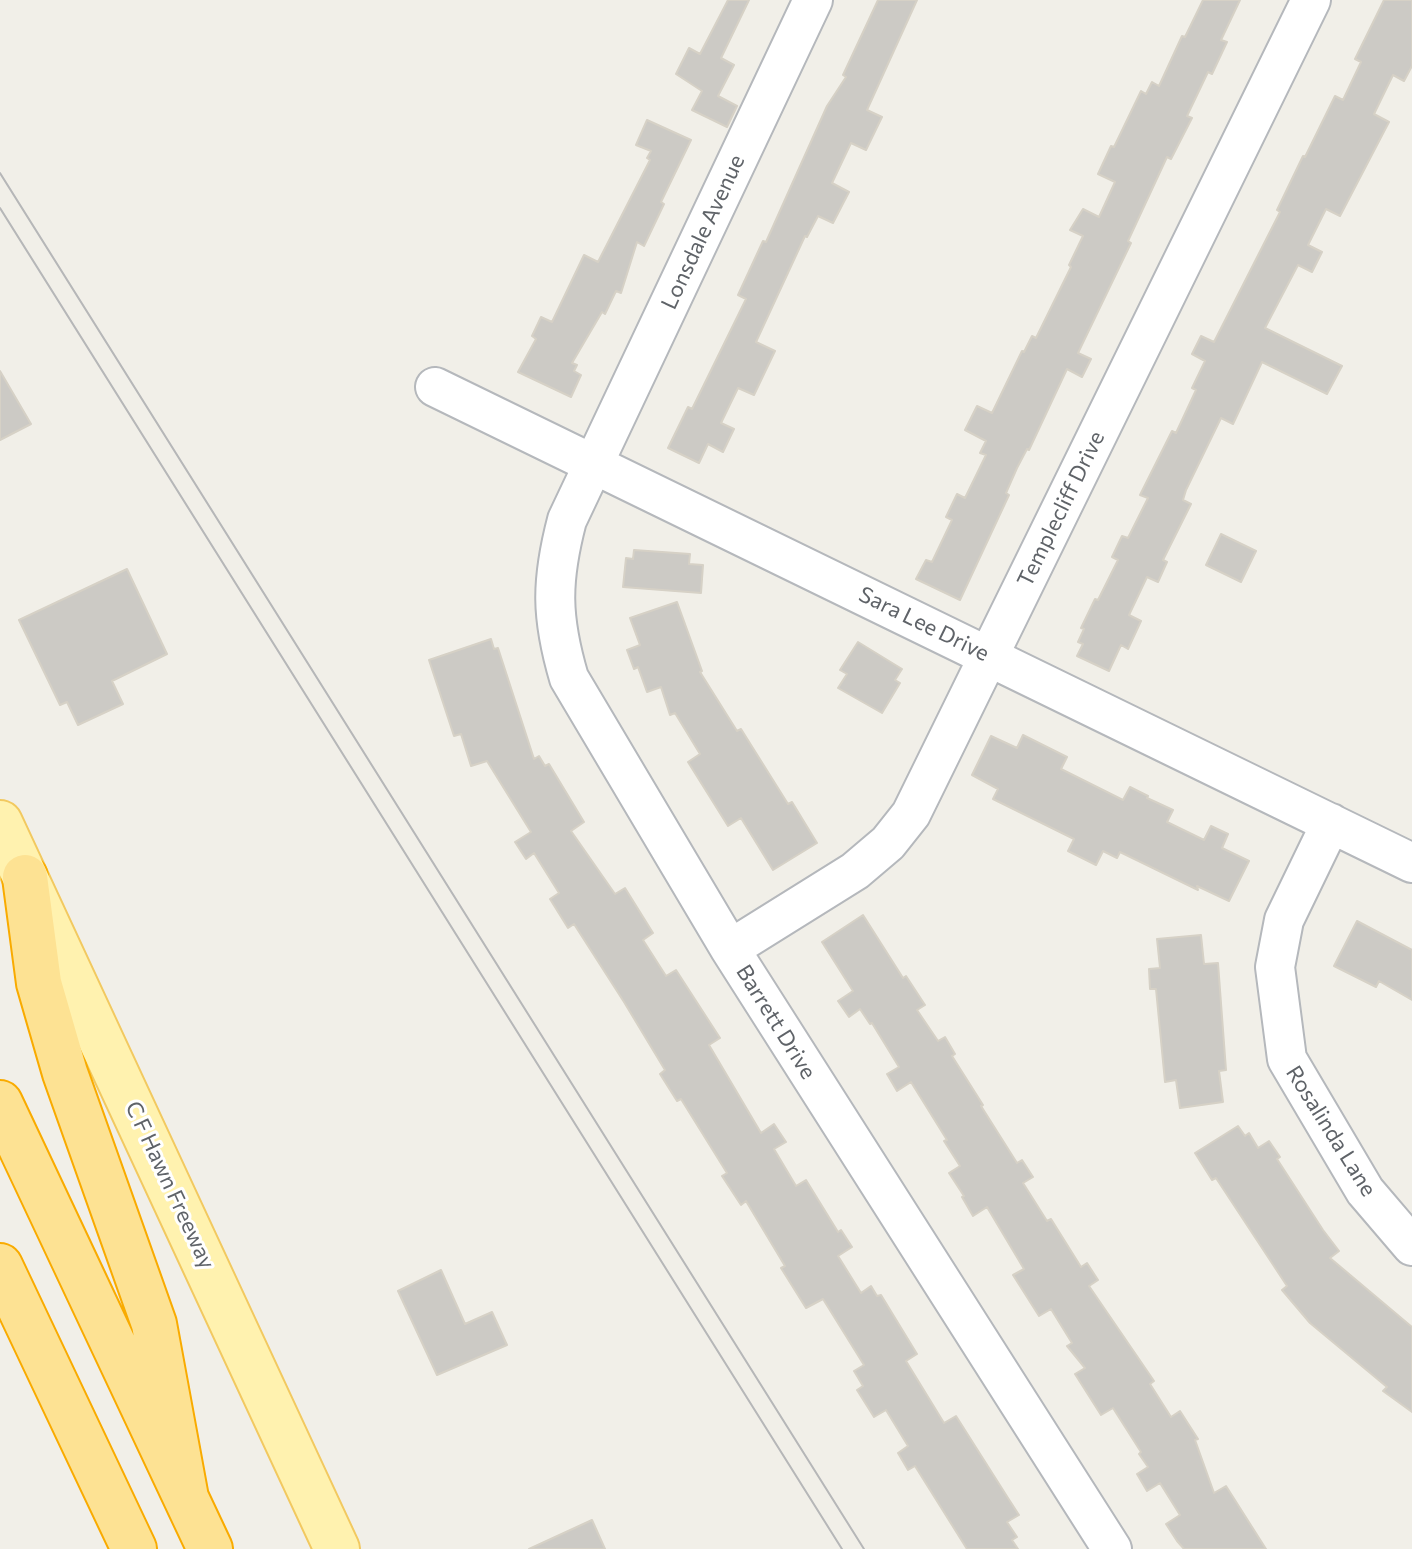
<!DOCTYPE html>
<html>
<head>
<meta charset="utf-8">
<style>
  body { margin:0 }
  canvas { display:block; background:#f1efe8 }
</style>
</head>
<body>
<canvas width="1412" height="1549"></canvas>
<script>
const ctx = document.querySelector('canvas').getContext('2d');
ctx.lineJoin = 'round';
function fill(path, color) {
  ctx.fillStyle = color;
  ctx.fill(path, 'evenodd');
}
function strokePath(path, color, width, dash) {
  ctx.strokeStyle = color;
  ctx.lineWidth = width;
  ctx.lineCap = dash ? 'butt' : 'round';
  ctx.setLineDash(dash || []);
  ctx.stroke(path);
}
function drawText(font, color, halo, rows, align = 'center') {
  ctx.font = font + ' Commissioner,sans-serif';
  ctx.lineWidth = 6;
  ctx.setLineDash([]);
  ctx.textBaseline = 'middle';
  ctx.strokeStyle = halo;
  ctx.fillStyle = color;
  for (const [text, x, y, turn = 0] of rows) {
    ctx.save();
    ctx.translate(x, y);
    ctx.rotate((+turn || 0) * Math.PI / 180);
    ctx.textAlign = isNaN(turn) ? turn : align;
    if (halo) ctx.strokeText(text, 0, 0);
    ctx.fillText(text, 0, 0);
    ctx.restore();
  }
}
const building = new Path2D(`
  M728,0h21l-28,58 13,7 -16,31 19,10 -10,21 -35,-17 10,-19 -26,-17 13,-26 11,6z
  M878,0h39l-50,110 15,7 -16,33 -15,-7 -19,40 17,9 -16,31 -15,-7 -11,21 -2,-1 -49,106 19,9 -21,44 -16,-7 -17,35 13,6 -11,23 -15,-8 -9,19 -31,-15 20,-41 4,2 54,-110 -8,-4 25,-54 3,1 61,-136 19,-29 -3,-2z
  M1203,0h37l-19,40 6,2 -15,32 -4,-2 -21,44 5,2 -21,41 -4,-2 -39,84 3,2 -53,110 13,6 -9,18 -15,-8 -38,81 -2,-1 -10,19 -11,25 3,2 -49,105 -44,-21 10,-19 6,2 20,-42 -6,-3 11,-23 8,4 21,-43 -6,-2 6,-12 -21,-11 12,-24 15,7 30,-62 2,1 8,-16 4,2 35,-71 -2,-2 14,-29 -13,-6 13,-21 16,8 16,-35 -17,-8 13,-28 3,1 27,-56 5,3 6,-12 7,4 23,-50 3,1z
  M1384,0h28v66l-8,15 -11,-6 -19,39 15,8 -49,94 -14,-7 -18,36 14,7 -10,20 -14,-7 -33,63 77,38 -15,28 -65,-32 -29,62 -12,-6 -35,72 -3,10 8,4 -28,56 4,2 -9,20 -11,-5 -18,38 12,6 -13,28 -7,-4 -12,26 -32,-15 6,-12 -5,-2 6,-13 -3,-1 14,-29 3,1 20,-40 -6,-3 10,-21 6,2 20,-40 -8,-3 32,-64 4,2 20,-43 -4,-2 13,-27 -13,-7 9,-18 13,6 66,-130 -3,-2 26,-54 2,1 30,-61 8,4 18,-38 -6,-3z
  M647,120l44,20 -30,62 3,2 -20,42 -7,-4 -16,51 -5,-2 -11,23 -3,-2 -30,51 5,2 -3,6 7,4 -10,22 -53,-25 18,-33 -4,-3 9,-19 11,5 32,-67 14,7 52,-102 -3,-2 4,-7 -15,-6z
  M0,371l31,53 -31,16z
  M1221,534l35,17 -15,31 -35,-17z
  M634,550l56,4 -1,10 14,1 -2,28 -78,-6 3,-29 7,1z
  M127,569l40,85 -55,27 11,23 -45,21 -11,-23 -7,3 -41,-85z
  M677,602l25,69 -2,1 37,59 4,-2 47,75 4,-2 25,41 -44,27 -32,-52 -13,8 -40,-64 12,-8 -25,-41 -5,2 -9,-28 -14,5 -9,-25 -4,2 -7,-19 13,-5 -10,-27z
  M491,639l3,10 4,-1 36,111 5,-3 6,10 4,-2 35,58 -13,9 44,63 10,-6 28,45 -10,7 23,36 10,-6 44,68 -11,7 52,88 13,-9 12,18 -12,7 22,37 10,-6 32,52 3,-2 11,17 -14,9 23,37 10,-7 6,10 4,-1 36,59 -11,7 38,62 12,-7 52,82 11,17 -12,7 10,15 -5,3 6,9h-51l-52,-83 -7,4 -10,-17 10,-7 -22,-36 -12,7 -17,-27 6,-4 -9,-15 10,-6 -41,-66 -17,9 -25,-40 4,-2 -39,-65 -5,4 -19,-29 5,-3 -46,-74 -4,2 -17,-27 5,-4 -41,-68 -50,-78 -6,4 -18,-29 9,-6 -25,-40 -8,6 -11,-17 16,-10 -44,-71 -16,5 -10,-32 -7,2 -25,-76z
  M858,642l44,27 -7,11 5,3 -18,30 -44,-25 9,-14 -7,-4z
  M1023,735l44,22 -6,12 62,31 7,-13 18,9 -1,2 26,12 -6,12 37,18 7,-14 17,8 -6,14 27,13 -20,40 -32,-15 1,4 -78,-38 -3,6 -14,-7 -7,14 -28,-14 6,-12 -81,-40 5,-10 -26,-14 19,-39 26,12z
  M863,915l40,63 3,-2 19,29 -8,5 21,31 7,-4 10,17 -3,2 31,49 -2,1 36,57 5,-3 11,17 -10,6 24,38 4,-2 30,48 6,-4 11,17 -9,6 65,95 -4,3 21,33 9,-6 18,28 -3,1 19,53 12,-7 40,63h-82l-7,-8 -11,-17 14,-9 -20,-32 -13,8 -10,-17 11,-7 -9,-13 2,-2 -28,-44 -12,7 -26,-41 10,-6 -18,-22 5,-3 -21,-34 -12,7 -26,-41 11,-6 -37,-62 -14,9 -11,-19 2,-1 -15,-23 11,-7 -16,-25 3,-1 -36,-58 -14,9 -10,-17 12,-7 -27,-44 -2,1 -10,-15 -11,8 -11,-16 15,-10 -31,-49z
  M1357,921l55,29v50l-33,-19 -3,6 -42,-21z
  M1201,935l3,29 14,-1 8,107 -7,1 4,31 -43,6 -4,-28 -11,2 -9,-93h-6l-1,-20 11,-1 -3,-29z
  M1238,1126l7,10 4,-3 9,15 11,-7 11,16 -3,2 46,71 16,21 -9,7 82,69v85l-29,-21 4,-4 -77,-64 -28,-33 5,-4 -71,-108 -4,2 -17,-27z
  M441,1270l24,54 27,-12 15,33 -70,30 -39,-84z
  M592,1520l13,29h-76z`);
const minor = new Path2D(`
  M813,0l-246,520c-16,61 -16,97 2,158l161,271 382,600
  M435,387l977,476
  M1331,823l-47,97 -9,47 12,92 78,132 47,55
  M730,949l125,-78 33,-28 23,-29 400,-814`);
const major = new Path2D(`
  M0,823l337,726`);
const highway = new Path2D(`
  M25,877l14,106 26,90 89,251 32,174
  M0,1103l210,446
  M0,1266l134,283`);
const tram = new Path2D(`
  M0,173l864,1376
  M0,208l842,1341`);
const streetNames = [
  ["Lonsdale Avenue",703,232,-65],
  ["Templecliff Drive",1061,509,-64],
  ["Sara Lee Drive",924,624,26],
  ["Barrett Drive",776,1022,58],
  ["Rosalinda Lane",1331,1131,58],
  ["C F Hawn Freeway",170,1185,65]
];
fill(building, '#cccac5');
strokePath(building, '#d6d1c6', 2);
strokePath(minor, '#b5b8bc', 42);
strokePath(major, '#f2c960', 48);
strokePath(highway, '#f9ab00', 48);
strokePath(minor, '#fff', 38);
strokePath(major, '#fff2af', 44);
strokePath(highway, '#fde293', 44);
strokePath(tram, '#b6b7b8', 2);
drawText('22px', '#5f6368', '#fff', streetNames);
</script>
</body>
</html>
